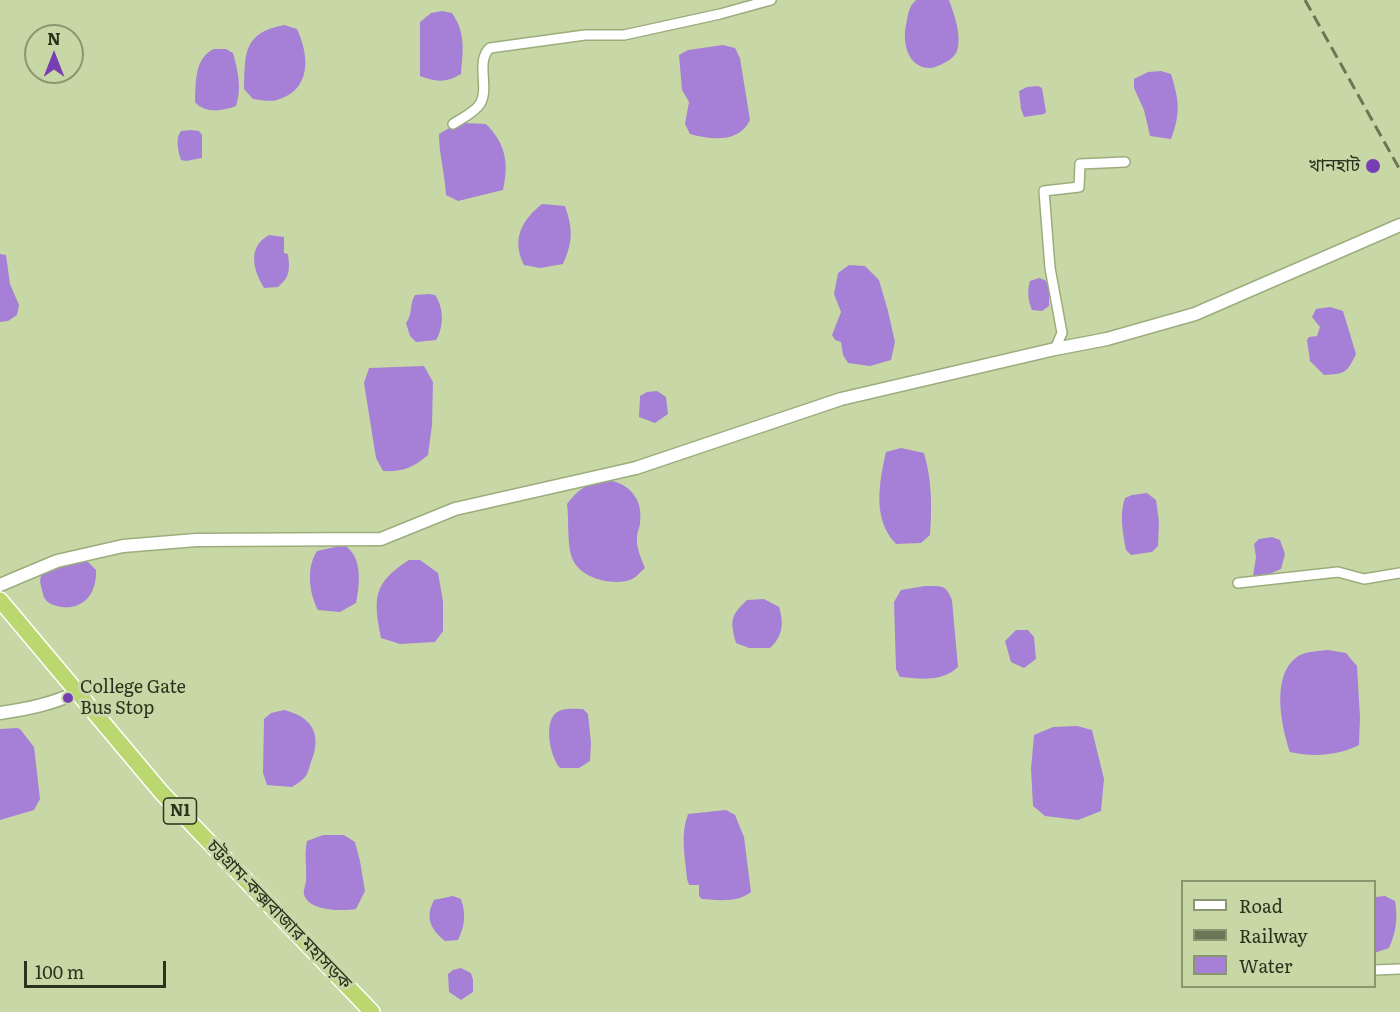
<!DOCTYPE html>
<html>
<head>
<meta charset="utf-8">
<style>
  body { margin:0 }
  #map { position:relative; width:1400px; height:1012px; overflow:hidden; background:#c7d8a6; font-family:Literata,serif }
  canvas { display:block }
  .legend { position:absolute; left:1181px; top:880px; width:195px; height:108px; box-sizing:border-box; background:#c7d8a6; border:2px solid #899670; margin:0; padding:8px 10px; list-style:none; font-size:18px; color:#2b321e }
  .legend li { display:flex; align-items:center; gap:12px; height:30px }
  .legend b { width:30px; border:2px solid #899670 }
  .north { position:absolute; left:24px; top:24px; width:60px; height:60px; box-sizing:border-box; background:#c7d8a6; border:2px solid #899670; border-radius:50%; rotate:0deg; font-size:16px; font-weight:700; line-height:24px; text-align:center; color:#2b321e }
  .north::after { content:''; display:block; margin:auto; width:21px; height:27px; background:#783eb4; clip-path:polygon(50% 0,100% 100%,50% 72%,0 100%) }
  .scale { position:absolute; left:24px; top:961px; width:142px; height:27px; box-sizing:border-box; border:3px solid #2b321e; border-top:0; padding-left:8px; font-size:18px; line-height:21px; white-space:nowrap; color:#2b321e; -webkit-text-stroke:4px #c7d8a6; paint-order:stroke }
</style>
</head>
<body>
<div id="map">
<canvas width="1400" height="1012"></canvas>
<ul class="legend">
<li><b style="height:8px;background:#fff"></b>Road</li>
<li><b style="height:8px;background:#6b7656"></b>Railway</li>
<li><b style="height:16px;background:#a680d6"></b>Water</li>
</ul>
<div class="north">N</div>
<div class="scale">100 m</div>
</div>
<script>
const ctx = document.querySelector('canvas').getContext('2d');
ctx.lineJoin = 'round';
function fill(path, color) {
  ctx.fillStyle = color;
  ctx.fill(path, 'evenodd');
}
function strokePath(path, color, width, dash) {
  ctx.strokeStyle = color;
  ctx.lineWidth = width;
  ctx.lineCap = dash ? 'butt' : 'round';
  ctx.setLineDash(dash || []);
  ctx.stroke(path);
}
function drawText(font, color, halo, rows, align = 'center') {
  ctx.font = font + ' Literata,"Noto Sans Bengali",serif';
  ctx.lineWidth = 6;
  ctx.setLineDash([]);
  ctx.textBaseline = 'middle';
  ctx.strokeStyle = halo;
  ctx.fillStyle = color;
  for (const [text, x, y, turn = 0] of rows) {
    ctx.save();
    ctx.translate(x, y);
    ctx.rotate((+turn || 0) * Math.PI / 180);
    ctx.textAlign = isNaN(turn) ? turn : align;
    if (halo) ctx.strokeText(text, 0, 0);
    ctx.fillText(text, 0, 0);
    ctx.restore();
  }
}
const water = new Path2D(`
  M916,0h33c5,14 13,35 8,51 -2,5 -8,10 -13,12 -4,2 -10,5 -14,5 -22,0 -28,-25 -24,-43 2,-9 2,-18 10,-25z
  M442,11l10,2c14,20 11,38 9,61 -15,9 -25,8 -41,2v-54l11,-9z
  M284,25l13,4c13,28 14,61 -20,71 -7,2 -16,0 -24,-1l-9,-10c1,-36 -1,-56 40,-64z
  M723,45l12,3 5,10 10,62c-11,23 -38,20 -60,14l-5,-10 4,-22 -7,-12 -3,-35 9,-5z
  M214,49h12l7,4c5,18 9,35 3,53 -13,5 -31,8 -41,-4 1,-19 -1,-44 19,-53z
  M1161,71l10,3c8,26 10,39 0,65l-21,-3 -6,-26 -10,-22v-9l14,-7z
  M1038,86l4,2 4,24 -2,2 -20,3 -3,-8 -2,-18 8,-4z
  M464,123l22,1c20,20 23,39 17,66l-45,11 -12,-6c-1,-21 -7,-40 -7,-61l12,-7z
  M191,130l8,1 3,4v23l-16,3 -5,-1c-3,-9 -6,-22 0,-29z
  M542,204l23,2c8,23 8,36 -2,58l-23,4 -16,-3c-13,-26 -2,-45 18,-61z
  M269,235l15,2v16l4,1c2,16 2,23 -10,33l-14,1c-11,-18 -17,-41 5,-53z
  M0,254l6,1 4,29 9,21 -2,10 -9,6 -8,1z
  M849,265l16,1 14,14 9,31 7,31 -4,18 -21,6 -22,-3 -5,-8 -2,-13 -6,-2 -3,-5 9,-23 -7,-18 4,-21z
  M1039,278l6,2 4,7v19l-7,5 -10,-1c-4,-9 -5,-20 -2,-29z
  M428,294l7,1c9,12 9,33 1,45l-20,2 -6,-6 -4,-13c7,-9 3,-19 9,-28z
  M1330,307l13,4 13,43c-9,19 -11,20 -32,21l-14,-14 -3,-21 2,-3 8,-1 3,-9 -8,-10 4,-8z
  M424,366l9,16 -1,43 -4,30c-15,13 -26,17 -45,16l-7,-13 -12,-75 5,-15z
  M657,391l9,6 2,17 -13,9 -16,-6 1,-21 7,-4z
  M901,448l23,5c8,28 8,53 6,82l-9,8 -25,1c-24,-25 -17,-61 -10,-92z
  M612,481c20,5 31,20 28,42 0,4 -3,9 -3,13 -1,12 4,22 8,32 -5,4 -9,10 -15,12 -19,6 -53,-2 -59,-25 -4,-15 -2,-35 -4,-51 14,-18 22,-21 45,-23z
  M1147,493l9,7 3,22 -1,24 -6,6 -21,3 -5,-5c-3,-16 -7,-36 -1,-52l7,-3z
  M1272,537l8,3 5,14 -4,15 -14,6 -14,1 3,-19 -2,-13 5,-5z
  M344,545c19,11 16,40 12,58l-16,9 -22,-2c-9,-17 -12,-42 -1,-59z
  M82,560l6,2 8,8c1,22 -11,40 -35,37 -5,-1 -13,-3 -16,-8 -2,-3 -3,-10 -4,-13 -2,-7 0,-13 5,-17 9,-6 25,-7 36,-9z
  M409,560h11l18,13 5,28v30l-8,11 -35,2 -19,-6c-8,-40 -8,-55 28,-78z
  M925,586c16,0 21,-2 27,14l6,67c-16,15 -37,12 -58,10l-4,-8 -2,-67 7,-12z
  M764,599l15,8c5,16 4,29 -9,41h-21l-13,-5c-6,-22 -6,-27 11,-43z
  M1016,630h12l6,7 2,22 -12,9 -13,-6 -6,-21z
  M1328,650l18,3 11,13 3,51 -1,28c-22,11 -46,12 -69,7 -9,-27 -20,-80 10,-97 8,-4 20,-4 28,-5z
  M583,709l5,5 3,29 -1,18 -11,7h-19c-10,-11 -18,-49 -1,-57 6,-3 17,-2 24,-2z
  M284,710c29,7 38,25 27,52 -2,6 -3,13 -8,17 -3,3 -8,6 -11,8l-25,-2 -4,-12 1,-54 7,-6z
  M1077,726l15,4 12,49 -3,32 -23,9 -33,-4 -12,-10 -2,-37 3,-34 19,-8z
  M17,728l3,1 14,18 6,52 -6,11 -34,10v-91z
  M726,810l9,5 9,22 7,55c-14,11 -32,8 -49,7l-3,-3v-11h-10l-2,-6c-2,-22 -7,-44 1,-65z
  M323,835h21l11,7 5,19 5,30 -9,18c-12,2 -48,3 -52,-15 -1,-4 2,-10 2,-14 1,-14 -2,-25 1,-39z
  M453,896l8,3c5,15 4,27 -3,41l-13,1c-15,-12 -20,-24 -11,-41z
  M1385,896l10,5c3,18 1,31 -6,47l-15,5 1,-56z
  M461,968l10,5 2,7v12l-12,8 -12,-8 -1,-18 5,-4z`);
const minor = new Path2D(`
  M453,124c9,-6 21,-11 27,-20 10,-16 -5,-43 10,-56l95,-13h39l96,-21 51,-14
  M1055,349l7,-16 -12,-65 -6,-77 35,-4 1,-23 45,-2
  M1238,583l100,-11 26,7 36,-6
  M1374,970l26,-1`);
const tertiary = new Path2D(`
  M0,585l57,-24 66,-15 73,-6 185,-1 74,-30 181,-41 205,-69 214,-50 52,-10 88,-25 205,-89
  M0,713c27,-4 53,-9 77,-21`);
const trunk = new Path2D(`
  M0,600l162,193 210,219`);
const rail = new Path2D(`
  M1305,0l95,170`);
const markers = [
  [1373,166,8,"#783eb4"],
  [68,698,6,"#783eb4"]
];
const shields = [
  [180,811,33]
];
const shieldNames = [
  ["N1",180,811]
];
const poiNames = [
  ["খানহাট",1360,166],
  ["College Gate",80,688,"left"],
  ["Bus Stop",80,709,"left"]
];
const streetNames = [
  ["চট্টগ্রাম-কক্সবাজার মহাসড়ক",279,915,46]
];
fill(water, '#a680d6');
strokePath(minor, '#9cad7d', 12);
strokePath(tertiary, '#9cad7d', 15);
strokePath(trunk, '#fff', 18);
strokePath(minor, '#fff', 9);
strokePath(tertiary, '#fff', 12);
strokePath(trunk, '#bad770', 15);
strokePath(rail, '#6b7656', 3, [12, 6]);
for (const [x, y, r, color] of markers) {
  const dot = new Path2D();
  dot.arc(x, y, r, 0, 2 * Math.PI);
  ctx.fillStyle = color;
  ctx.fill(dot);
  strokePath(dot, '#c7d8a6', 2);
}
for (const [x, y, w] of shields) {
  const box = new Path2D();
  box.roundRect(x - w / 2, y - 13, w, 26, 4.5);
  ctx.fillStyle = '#c7d8a6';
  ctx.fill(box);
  strokePath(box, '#2b321e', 1.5);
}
drawText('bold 16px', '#2b321e', null, shieldNames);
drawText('18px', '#2b321e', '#c7d8a6', poiNames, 'right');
drawText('18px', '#2b321e', '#c7d8a6', streetNames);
</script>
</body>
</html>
